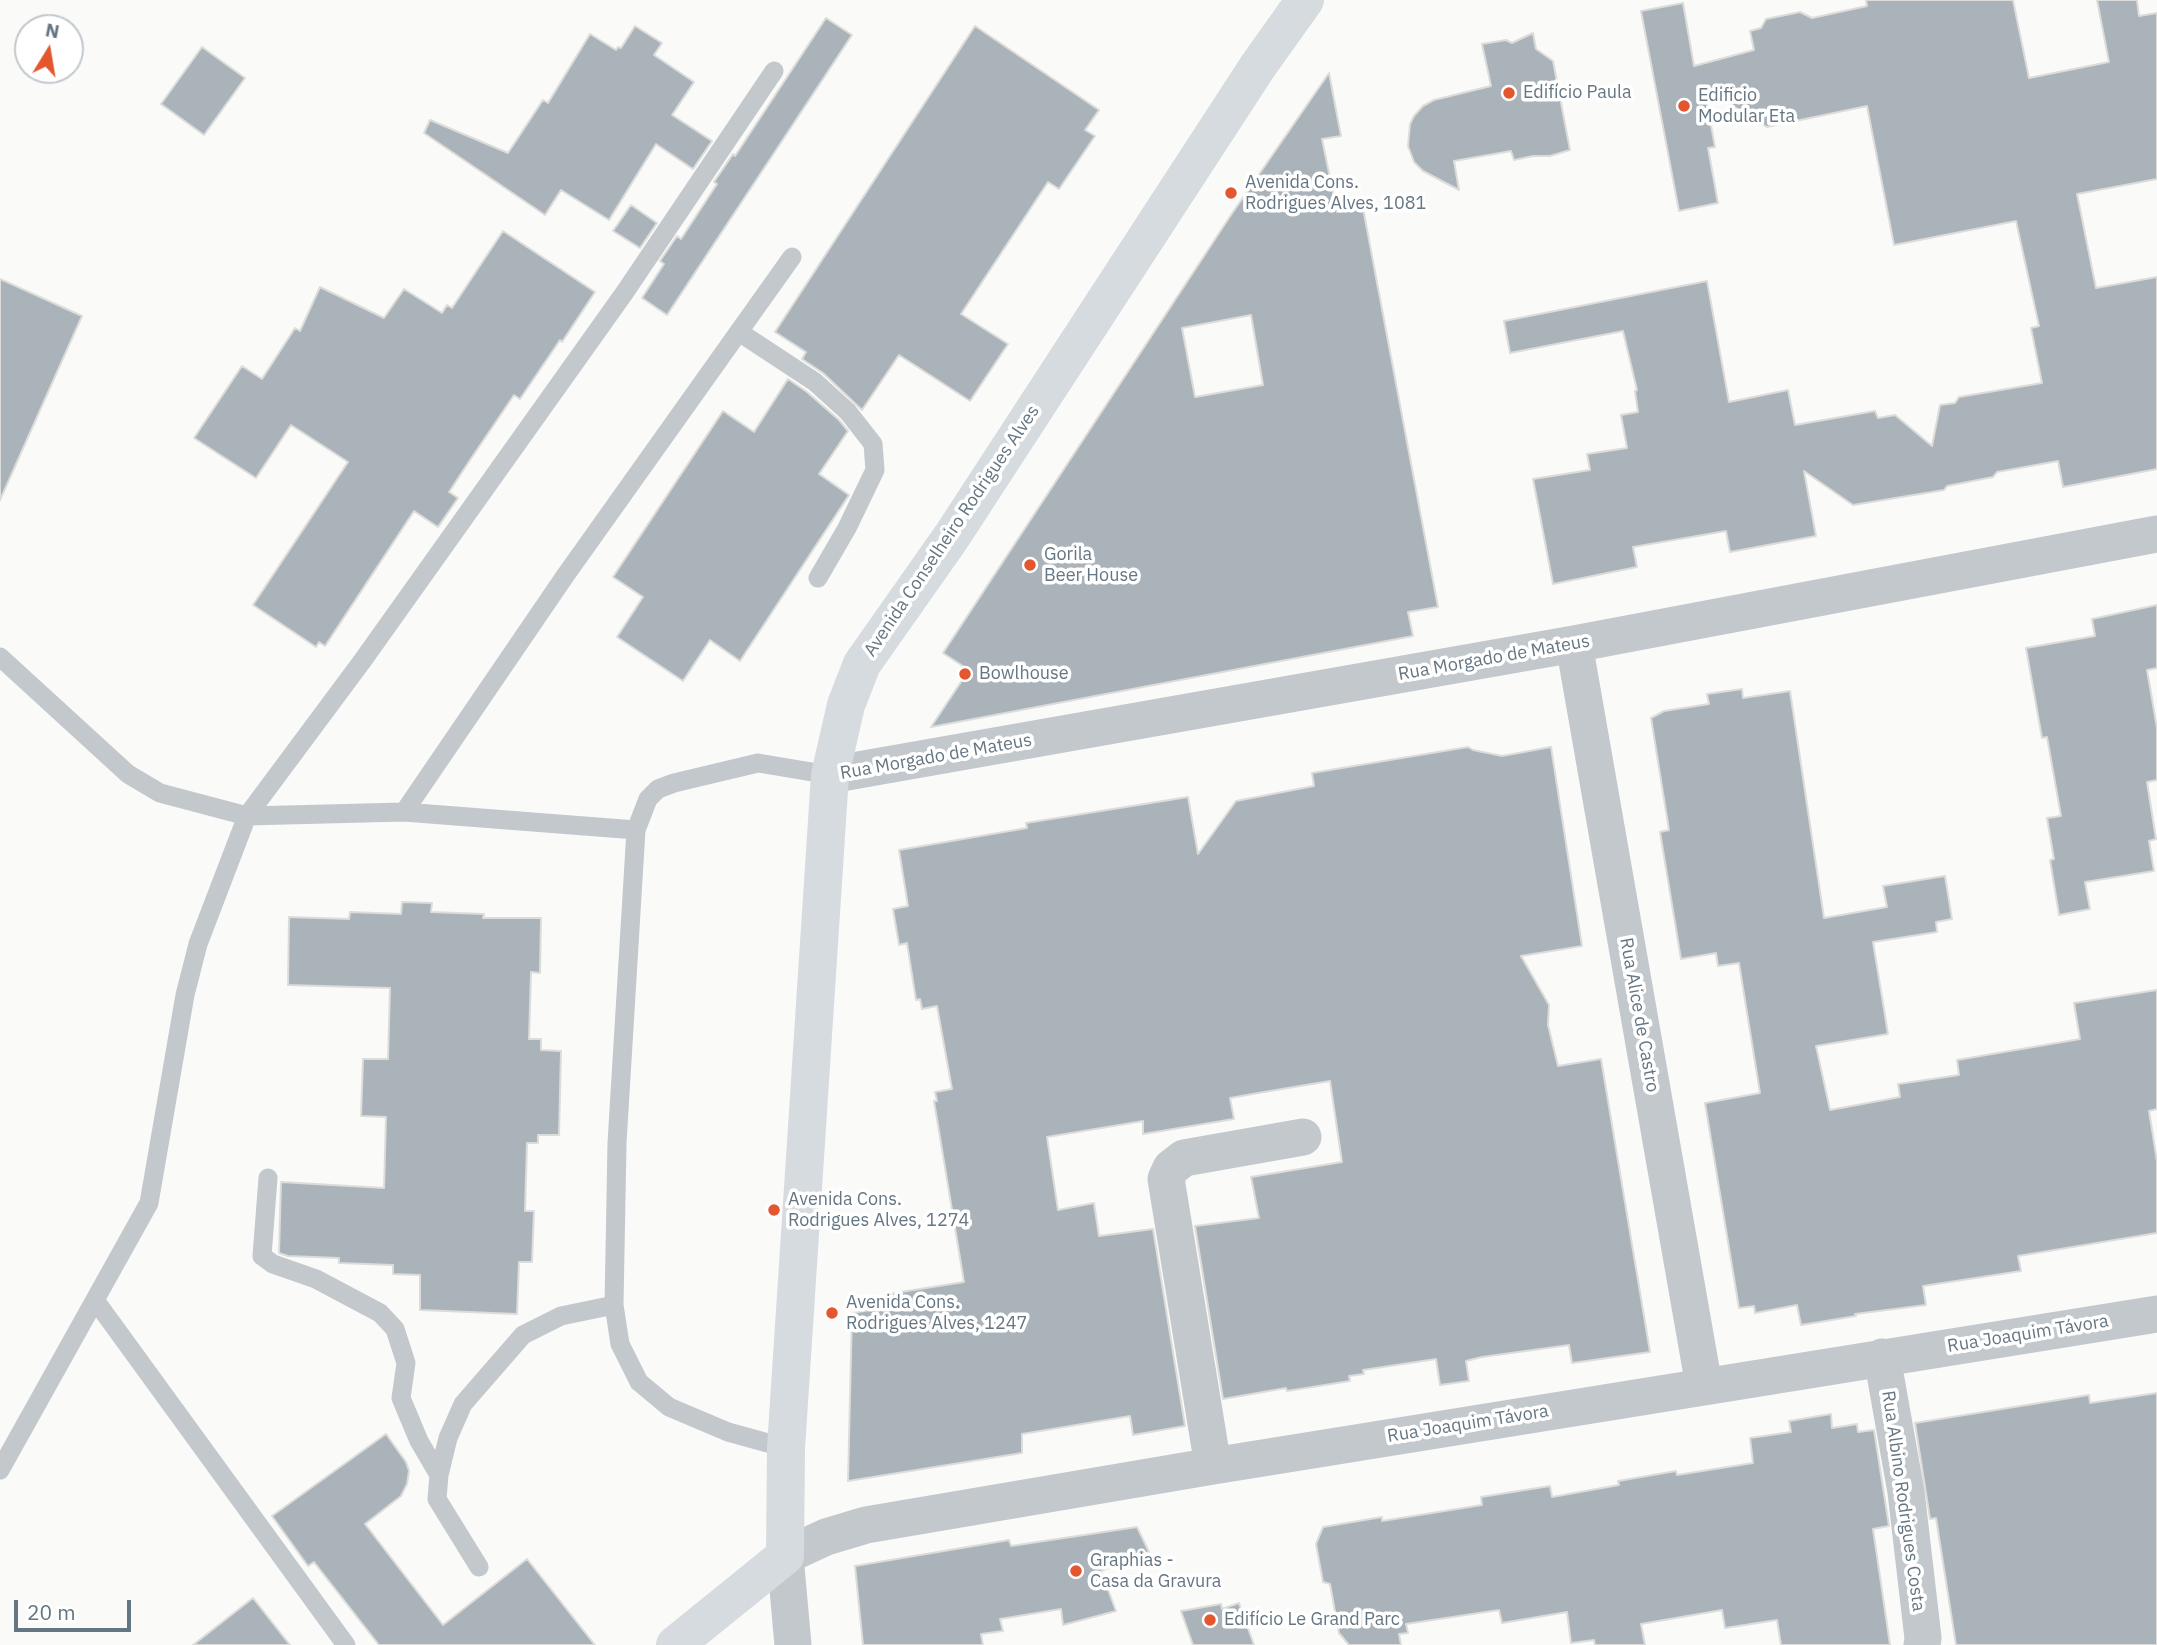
<!DOCTYPE html>
<html>
<head>
<meta charset="utf-8">
<style>
  body { margin:0 }
  #map { position:relative; width:2157px; height:1645px; overflow:hidden; background:#fafaf8; font-family:"IBM Plex Sans",sans-serif }
  canvas { display:block }
  .north { position:absolute; left:14px; top:14px; width:70px; height:70px; box-sizing:border-box; background:#fff; border:2px solid #c1c8cd; border-radius:50%; rotate:11deg; font-size:19px; font-weight:700; line-height:28px; text-align:center; color:#657683 }
  .north::after { content:''; display:block; margin:auto; width:24px; height:32px; background:#e4572e; clip-path:polygon(50% 0,100% 100%,50% 72%,0 100%) }
  .scale { position:absolute; left:14px; top:1600px; width:117px; height:32px; box-sizing:border-box; border:4px solid #657683; border-top:0; padding-left:9px; font-size:21px; line-height:24px; white-space:nowrap; color:#657683; -webkit-text-stroke:5px #fff; paint-order:stroke }
</style>
</head>
<body>
<div id="map">
<canvas width="2157" height="1645"></canvas>
<div class="north">N</div>
<div class="scale">20 m</div>
</div>
<script>
const ctx = document.querySelector('canvas').getContext('2d');
ctx.lineJoin = 'round';
function fill(path, color) {
  ctx.fillStyle = color;
  ctx.fill(path, 'evenodd');
}
function strokePath(path, color, width, dash) {
  ctx.strokeStyle = color;
  ctx.lineWidth = width;
  ctx.lineCap = dash ? 'butt' : 'round';
  ctx.setLineDash(dash || []);
  ctx.stroke(path);
}
function drawText(font, color, halo, rows, align = 'center') {
  ctx.font = font + ' "IBM Plex Sans",sans-serif';
  ctx.lineWidth = 7;
  ctx.setLineDash([]);
  ctx.textBaseline = 'middle';
  ctx.strokeStyle = halo;
  ctx.fillStyle = color;
  for (const [text, x, y, turn = 0] of rows) {
    ctx.save();
    ctx.translate(x, y);
    ctx.rotate((+turn || 0) * Math.PI / 180);
    ctx.textAlign = isNaN(turn) ? turn : align;
    if (halo) ctx.strokeText(text, 0, 0);
    ctx.fillText(text, 0, 0);
    ctx.restore();
  }
}
const building = new Path2D(`
  M1866,0h147l16,78 80,-16 -12,-62h40l2,16 18,-3v166l-80,15 19,94 61,-11v192l-94,18 -5,-26 -61,11 -4,5 -46,9 -3,4 -91,15 -49,-34 12,65 -86,16 -4,-21 -93,16 4,20 -84,17 -20,-105 57,-9 -3,-16 40,-6 -6,-33 17,-3 -3,-21 2,-1 -14,-59 -113,22 -6,-32 203,-40 22,121 59,-12 7,35 80,-14 3,7 17,-3 37,31 8,-41 15,-2 4,-6 83,-14 -11,-55 8,-2 -23,-105 -122,24 -27,-139 -100,21 -63,-39 11,59 -7,1 10,55 -39,8 -38,-200 42,-8 11,63 60,-16 -4,-19 11,-3 5,-9 34,-7 12,6 55,-12z
  M826,18l26,17 -185,280 -25,-17 22,-34 -4,-3 17,-25 4,3 36,-55 -3,-2 19,-28 2,2z
  M635,26l27,17 -8,12 40,27 -22,33 40,26 -19,28 -37,-25 -47,76 -48,-30 -16,25 -121,-82 6,-13 78,33 35,-53 5,3 42,-69 26,16 2,-3 3,1z
  M975,26l124,84 -14,20 10,6 -36,53 -11,-7 -87,132 47,30 -38,57 -71,-46 -37,55 -39,-37 -21,-14 4,-7 -31,-20z
  M1533,33l3,16 17,12 17,89 -20,6h-17l-19,4 -3,-9 -57,10 5,29 -36,-19 -9,-9 -6,-16 2,-22 4,-8 9,-10 11,-6 57,-14 -9,-42 24,-4 6,3z
  M202,47l43,31 -41,57 -43,-31z
  M1329,73l12,63 -19,3 15,73 26,-4 75,399 -30,5 5,24 -482,91 38,-57 -26,-17 288,-438zM1251,315l12,70 -68,12 -13,-69z
  M631,205l26,18 -17,25 -27,-17z
  M503,231l92,61 -33,50 -2,-2 -40,59 -6,-4 -44,65 -21,32 9,6 -20,29 -24,-16 -89,135 -6,-4 -3,5 -63,-42 95,-143 -57,-37 -35,53 -62,-40 48,-72 20,13 33,-51 5,3 20,-44 64,31 20,-29 38,24 5,-8 5,3z
  M0,279l82,37 -82,184z
  M788,379l19,13 32,28 9,11 -29,43 30,21 -109,166 -30,-21 -27,41 -66,-44 26,-40 -30,-20 110,-166 31,21z
  M2157,605v63l-10,2 10,58v52l-10,2 9,57 -7,2 5,30 -69,11 5,27 -31,6 -9,-55 4,-1 -7,-41 14,-2 -14,-79 -5,1 -16,-90 69,-12 -3,-17z
  M1742,689l1,9 47,-7 34,227 63,-11 -4,-21 62,-10 7,43 -16,3 1,10 -64,10 15,92 -72,12 14,64 70,-13 -2,-13 61,-9 -2,-15 123,-21 -6,-36 83,-13v119l-8,2 8,50v72l-139,23 3,15 -98,15 3,19 -71,9 1,2 -55,9 -4,-20 -42,8 -1,-7 -15,2 -34,-205 55,-10 -21,-130 -21,3 -2,-13 -35,6 -21,-127 9,-2 -18,-112 13,-7 45,-7 -2,-10z
  M1468,747l5,3 29,6 49,-9 31,199 -61,10 28,49 -1,20 10,41 43,-7 49,293 -78,11 -3,-18 -87,12 -16,4 3,20 -29,4 -4,-26 -73,11 1,4 -15,2 1,5 -63,10 -1,-3 -63,11 -28,-173 64,-8 -8,-41 91,-15 -12,-81 -66,11 -34,6 4,21 -91,15v-13l-96,16 11,73 36,-7 5,33 54,-7 32,197 -52,9 -3,-19 -108,18v19l-174,28 4,-168 37,-6 -1,-13 76,-12 -30,-181h3l-2,-9 17,-3 -15,-83 -15,3 -2,-10 -4,1 -9,-57 -8,2 -6,-36 15,-3 -9,-56 128,-22 -1,-5 162,-26 10,57 38,-53 78,-15 -2,-13z
  M402,902l30,1 -1,9 53,2 -1,4h58l-1,55 -9,-1 -2,67h12v11l20,1 -2,84h-21v8h-11l-2,68h9l-2,51h-13l-2,52 -97,-4v-35l-27,-1v-9l-54,-2v-5l-51,-2 -9,-3 2,-71 103,6 2,-71 -25,-1 2,-57h25l2,-71 -102,-3 1,-68 60,2 1,-7 51,2z
  M2157,1393v252h-201l-20,-127 -6,1 -15,-96 174,-28 1,8z
  M1831,1414l1,14 25,-4 1,8 16,-2 15,96 -16,3 17,116h-109l-4,-25 -52,8 -3,-18 -81,14 4,21h-50l-1,-5 -23,3 -4,-31 -65,11 -3,-13 -93,14 2,9 -9,1 2,11h-52l-10,-12 -9,-49 -7,-2 -7,-38 7,-17 59,-10v4l100,-16 -1,-8 69,-11 2,11 67,-12 -1,-4 58,-10 1,4 76,-12 -3,-25 41,-6 -2,-11z
  M386,1434l20,28 3,9 -2,13 -6,12 -36,28 78,101 84,-66 68,86h-216l-65,-83 -6,4 -36,-50z
  M1137,1527l12,25 -48,19 15,40 -53,14 -2,-16 -61,10 3,12 -22,3 2,11h-120l-8,-79 154,-26 2,6z
  M253,1598l37,47h-97z
  M1239,1603l15,42h-61l-12,-34 40,-7 1,5z`);
const lane = new Path2D(`
  M739,332l76,50 33,30 25,32 2,26 -28,58 -29,50
  M0,657l128,117 32,19 87,23 157,-4 232,18
  M404,812l161,-236 227,-319
  M268,1178l-6,78 11,8 43,15 64,34 15,16 11,34 -5,35 18,43 20,34 -2,24 42,68
  M95,1300l251,345
  M786,1448l-58,-16 -59,-25 -30,-25 -19,-38 -6,-39 3,-162 19,-313 12,-31 10,-10 16,-6 84,-20 72,12
  M0,1470l149,-267 36,-208 13,-51 49,-128 116,-156 262,-368 149,-221
  M439,1475l9,-37 15,-34 60,-69 38,-19 53,-11`);
const street = new Path2D(`
  M1574,644l130,742
  M830,775l744,-131 583,-110
  M1882,1357l24,135 17,146 -1,7
  M1213,1466l-47,-287 5,-11 13,-10 119,-21
  M793,1645l-8,-89 41,-19 40,-12 347,-59 944,-152`);
const secondary = new Path2D(`
  M675,1645l110,-89 1,-108 44,-673 16,-70 16,-41 90,-128 306,-470 47,-66`);
const markers = [
  [1509,93,7,"#e4572e"],
  [1684,106,7,"#e4572e"],
  [1231,193,7,"#e4572e"],
  [1030,565,7,"#e4572e"],
  [965,674,7,"#e4572e"],
  [774,1210,7,"#e4572e"],
  [832,1313,7,"#e4572e"],
  [1076,1571,7,"#e4572e"],
  [1210,1620,7,"#e4572e"]
];
const poiNames = [
  ["Edifício Paula",1523,93],
  ["Edificio",1698,96],
  ["Modular Eta",1698,117],
  ["Avenida Cons.",1245,183],
  ["Rodrigues Alves, 1081",1245,204],
  ["Gorila",1044,555],
  ["Beer House",1044,576],
  ["Bowlhouse",979,674],
  ["Avenida Cons.",788,1200],
  ["Rodrigues Alves, 1274",788,1221],
  ["Avenida Cons.",846,1303],
  ["Rodrigues Alves, 1247",846,1324],
  ["Graphias -",1090,1561],
  ["Casa da Gravura",1090,1582],
  ["Edifício Le Grand Parc",1224,1620]
];
const streetNames = [
  ["Avenida Conselheiro Rodrigues Alves",952,531,-56],
  ["Rua Morgado de Mateus",1494,658,-10],
  ["Rua Morgado de Mateus",936,757,-10],
  ["Rua Alice de Castro",1639,1015,80],
  ["Rua Joaquim Távora",2028,1334,-9],
  ["Rua Joaquim Távora",1468,1424,-9],
  ["Rua Albino Rodrigues Costa",1903,1501,82]
];
fill(building, '#aab3b9');
strokePath(building, '#dcdcda', 2);
strokePath(lane, '#c3c8cc', 19);
strokePath(street, '#c3c8cc', 37);
strokePath(secondary, '#d6dbdf', 38);
for (const [x, y, r, color] of markers) {
  const dot = new Path2D();
  dot.arc(x, y, r, 0, 2 * Math.PI);
  ctx.fillStyle = color;
  ctx.fill(dot);
  strokePath(dot, '#fff', 2.5);
}
drawText('18px', '#657683', '#fff', poiNames, 'left');
drawText('18px', '#657683', '#fff', streetNames);
</script>
</body>
</html>
